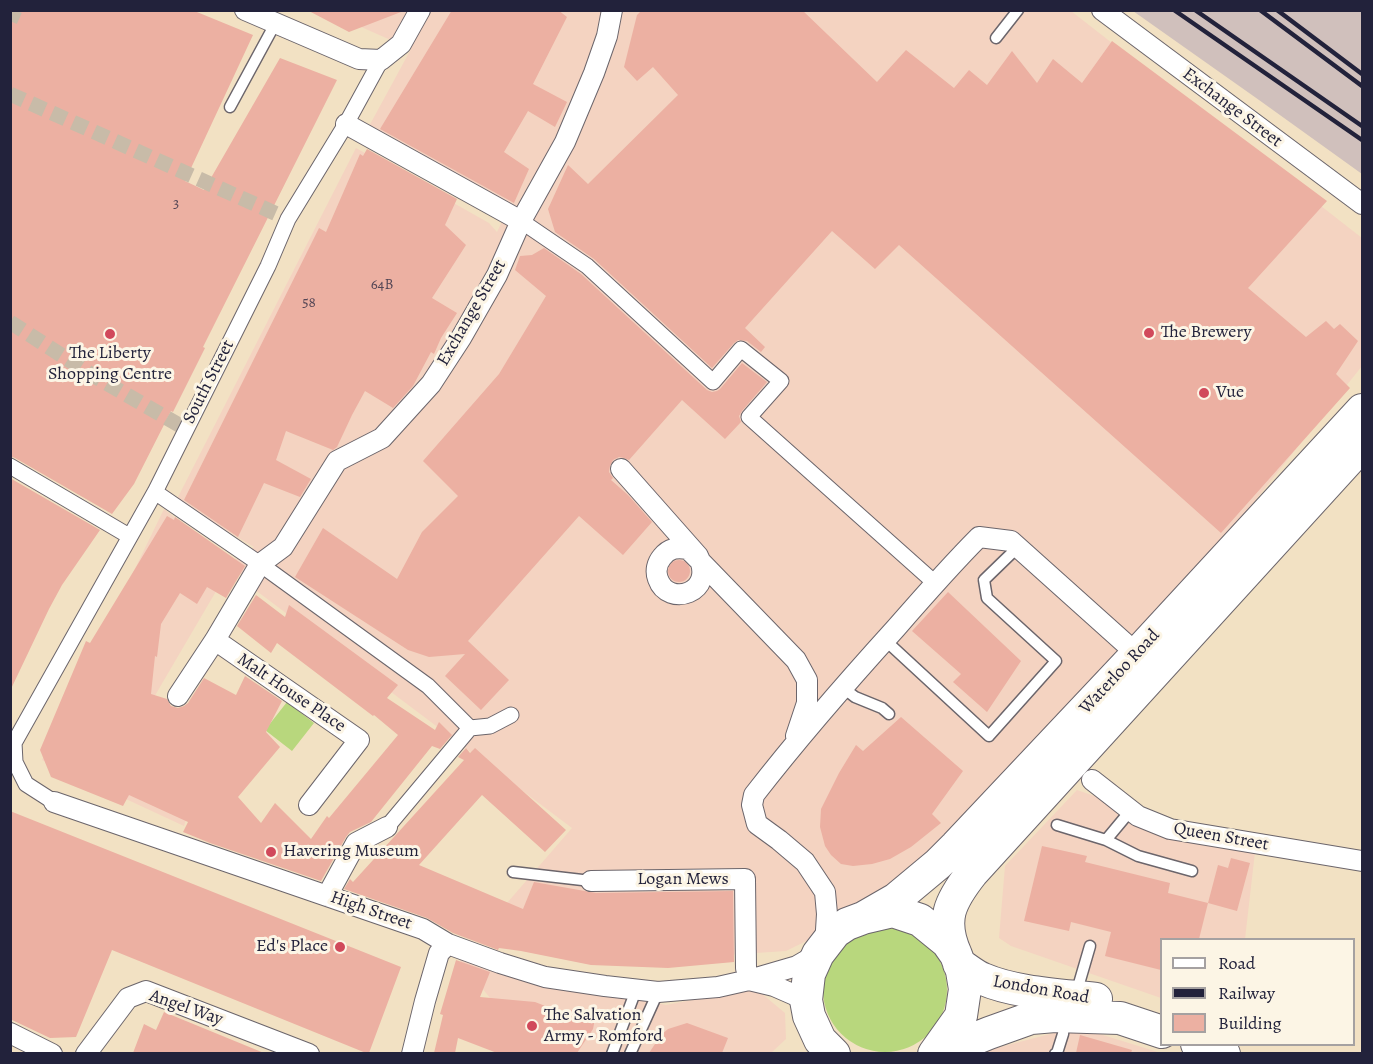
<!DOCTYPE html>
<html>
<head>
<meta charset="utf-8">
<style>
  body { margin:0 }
  #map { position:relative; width:1373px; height:1064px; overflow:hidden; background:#f2e1c3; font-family:Alegreya,serif }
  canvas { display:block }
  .frame { position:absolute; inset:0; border:12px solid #22223b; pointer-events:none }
  .legend { position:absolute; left:1160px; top:938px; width:195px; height:108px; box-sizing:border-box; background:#fcf5e5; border:2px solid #a5a1a1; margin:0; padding:8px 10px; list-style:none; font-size:18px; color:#22223b }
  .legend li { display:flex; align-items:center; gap:12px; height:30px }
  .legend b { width:30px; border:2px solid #a5a1a1 }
</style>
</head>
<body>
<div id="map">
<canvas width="1373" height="1064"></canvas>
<div class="frame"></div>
<ul class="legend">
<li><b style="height:8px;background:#fff"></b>Road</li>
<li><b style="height:8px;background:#22223b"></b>Railway</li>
<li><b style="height:16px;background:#ecb0a2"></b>Building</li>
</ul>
</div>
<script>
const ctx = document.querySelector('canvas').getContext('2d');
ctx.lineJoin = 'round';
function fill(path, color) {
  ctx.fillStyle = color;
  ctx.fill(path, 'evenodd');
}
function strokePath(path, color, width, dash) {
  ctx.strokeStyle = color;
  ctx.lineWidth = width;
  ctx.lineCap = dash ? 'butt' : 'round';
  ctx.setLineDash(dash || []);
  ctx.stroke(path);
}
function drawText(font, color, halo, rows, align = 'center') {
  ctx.font = font + ' Alegreya,serif';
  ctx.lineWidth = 6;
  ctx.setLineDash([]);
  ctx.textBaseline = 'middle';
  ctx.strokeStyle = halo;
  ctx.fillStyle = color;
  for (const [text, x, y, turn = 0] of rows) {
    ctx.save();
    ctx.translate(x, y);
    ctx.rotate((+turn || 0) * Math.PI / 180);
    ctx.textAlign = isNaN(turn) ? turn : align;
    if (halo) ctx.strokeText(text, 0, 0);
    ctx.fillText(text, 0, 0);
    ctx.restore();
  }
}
const built = new Path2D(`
  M325,11h746l291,227v128l-147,185 -309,341 -120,59 -135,9 -170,-27 91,-105 -318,-239 -22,-25 -89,152 68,27 -27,83 -142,-66 122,-251 67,54 23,-16 -78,-46 180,-353 133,75 8,9 11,-23 -141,-79 44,-81z
  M1077,790l178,62 -10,87 -83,1 -1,58 -150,-52 -12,-8 6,-72z
  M458,958l208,47 89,-17 30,25 1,26 -15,14h-237z
  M1077,1027l84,26 -182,1 2,-2z`);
const industrial = new Path2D(`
  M1133,11h229v163l-103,-74z`);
const green = new Path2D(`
  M287,702l27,21 -22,28 -27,-21z
  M823 990a62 62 0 1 1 124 0a62 62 0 1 1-124 0Z`);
const building = new Path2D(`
  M10,10h182l61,25 -68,146 19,9 76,-132 57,22 -134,267 2,1 -32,64 -2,-1 -37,73 -22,30 -97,-56 -5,-2z
  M307,10h93l1,2 -52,20z
  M452,10h106l9,7 -34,67 34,18 -12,25 -27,-16 -24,41 25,17 -15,34 -134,-74z
  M642,10h160l75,72 29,-32 48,38 15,-18 18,15 25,-34 25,32 16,-24 29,24 30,-42 215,160 -79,87 58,49 20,-16 8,8 6,-5 18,17 -22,33 14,14 -129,145 -322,-288 -24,24 -43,-38 -87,97 20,19 -4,5 -14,-11 -9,-1 -4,3 -22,25 -118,-109 -39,-27 -7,-23 20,-44 20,19 90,-89 -25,-28 -16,14 -13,-14 13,-52z
  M367,149l90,50 -12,26 21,20 -34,53 25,15 -16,25 -7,16 -3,-2 -18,34 -20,22 -28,-17 -13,24 -15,32 -4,3 -47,-19 -10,29 35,19 -11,18 -36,-14 -26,54 -54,-37 135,-272 7,4 34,-78 3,2z
  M544,248l37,26 126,116 5,2 5,-1 3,-2 22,-26 25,19 -25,29 -3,5 2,6 -16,17 -43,-39 -53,60 -5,-2 -5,-1 -6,3 -3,6 -1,6 4,6 -2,2 17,15 24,27 -29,33 -44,-39 -111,125 41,39 -28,30 -36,-34 20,-22 -36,3 -21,-7 -113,-73 28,-49 74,51 25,-47 36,-36 -35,-35 76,-87 47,-78 -31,-26 5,-14 12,-1z
  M10,478l90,52 -38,55 -13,24 -39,82z
  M167,516l7,4 1,-3 70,49 -19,32 -19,-11 -10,17 -17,-11 -19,31 -4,33 -2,-1 -4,38 16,5 4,7 7,2 6,-2 4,-3 16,-25 32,17 9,-19 37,25 -16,31 14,15 -42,50 23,26 14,-20 36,36 16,-23 2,2 69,-83 -24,-20 -1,1 -96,-73 -6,10 -34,-27 19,-31 29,22 4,-12 109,80 -11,13 48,32 4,-8 13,13 -12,14 -8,-3 -61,76 -21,10 -4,5 -25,44 -111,-38 -27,-11 5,-10 -59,-27 -6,11 -72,-29 -11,-27 46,-109 4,2z
  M668 571a11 11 0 1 1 22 0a11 11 0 1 1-22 0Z
  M948,592l73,69 -34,51 -34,-30 8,-8 -49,-43z
  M901,717l62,54 -31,43 9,9 -30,24 -21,12 -18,5 -19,2 -12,-2 -10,-9 -6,-9 -5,-19 1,-18 18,-36 17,-28 7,6z
  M466,748l4,5 5,-5 91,82 -21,22 -63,-57 -63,70 104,44 11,-27 62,11 137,-2 1,71 -66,6 -77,-3 -70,-14 -22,-3 -1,2 -45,-17 -26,-15 -83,-29 6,-10 3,3 111,-122 -6,-3z
  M10,811l391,156 -32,86h-3l-254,-103 -36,87 -26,1 -40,-19z
  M1042,846l45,10 -2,6 85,21 -2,10 40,10 -9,36h-38v31l-56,-14 6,-24 -40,-10 -2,9 -45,-10z
  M1231,858l19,5 -13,48 -29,-8 10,-38 10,3z
  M456,960l34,12 -10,25 55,5 31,12 6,-4 11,-1 8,4 3,5v6l-1,5 -16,24h-80l-39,-15 -3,15h-21l9,-38 -3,-1z
  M164,1012l100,41h-131l11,-29 12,6z
  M687,1023l41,15 -6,15h-73l12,-18 7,-6z
  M1080,1035l52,15 -1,3h-55z`);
const pedestrianTunnel = new Path2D(`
  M10,21l5,-11
  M10,94l278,125
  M10,322l79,51 97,56`);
const service = new Path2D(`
  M996,38l22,-28
  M230,107l45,-83
  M885,640l104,96 67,-75 -69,-63 -3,-18 34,-33
  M842,687l13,10 27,11 7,6
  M1057,825l49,15 25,-30
  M1106,840l32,16 54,15
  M513,872l78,9
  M1076,994l14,-48
  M612,1054l24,-64
  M630,1054l28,-62
  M1055,1054l2,-1 6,-19 2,-15`);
const pedestrian = new Path2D(`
  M521,221l66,45 126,116 28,-33 40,32 -32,36 186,166
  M10,466l119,70
  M155,492l105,72 168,122 42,42 -83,99
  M470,728l20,-2 21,-11
  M54,802l-28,-18 -11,-22 -1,-19 141,-251 113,-226 20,-47 58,-95 35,-64`);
const minor = new Path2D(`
  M245,10l114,49 22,1 20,-16 19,-34
  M1102,10l260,194
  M346,124l175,97
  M621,469l77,87c19,37 -30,52 -40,23 -3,-8 -1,-16 4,-22 7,-9 15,-10 26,-8l15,15 93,96 11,20v23l-11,33
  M215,640l144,100 -50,65
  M178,696l37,-56 45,-76 23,-17 54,-86 45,-23 49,-54 30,-46 36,-63 24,-54 44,-79 29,-69 13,-37 5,-26
  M1092,780l46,36 32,13 192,32
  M54,802l369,127 25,15 52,19 45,14 60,9 53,6 60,-5 31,-7 -3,-12 -1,-89 -154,2
  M327,896l29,-53 31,-16
  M825,946l2,-32 -2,-22 -20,-30 -26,-22 -22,-16 -5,-19 2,-10c45,-58 93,-113 142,-167 27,-31 54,-62 83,-91l32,4 126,113
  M806,1000l-32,-14 -25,-6 48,-14 19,-11
  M10,1033l42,21
  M86,1054l42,-56 18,-7 163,63
  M412,1054l13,-53 14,-48 9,-9`);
const primary = new Path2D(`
  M863,918l33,-19 42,-35 18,-18 181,-192 225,-244
  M956,955c-16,-35 -6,-54 16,-82l390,-428
  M959,964c8,5 16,12 24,15 32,14 79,16 113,20
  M1197,1044l27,10
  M834,1054l-14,-14 -11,-24 -3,-16 3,-26 9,-20 17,-22 12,-8 16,-6 30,-7 27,9 27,22 9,13 6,16 3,18 -4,27 -27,38
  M937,1054l52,-21 42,-15 24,-2 65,2 42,14`);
const rail = new Path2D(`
  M1174,10l188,130
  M1195,10l167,116
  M1260,10l102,76
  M1277,10l85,64`);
const markers = [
  [1149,333,6,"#d1495b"],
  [110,334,6,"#d1495b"],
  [1204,393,6,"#d1495b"],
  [271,852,6,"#d1495b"],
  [340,947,6,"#d1495b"],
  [532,1026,6,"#d1495b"]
];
const numberNames = [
  ["3",176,204],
  ["64B",382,285],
  ["58",309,303]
];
const streetNames = [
  ["Exchange Street",1232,108,37],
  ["Exchange Street",472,313,-60],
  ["South Street",209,382,-63],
  ["Waterloo Road",1120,672,-47],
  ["Malt House Place",291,693,34],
  ["Queen Street",1221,837,10],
  ["Logan Mews",683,880],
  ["High Street",371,911,19],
  ["London Road",1041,990,10],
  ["Angel Way",186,1008,19]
];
const poiNames = [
  ["The Brewery",1161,333],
  ["The Liberty",110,354,"center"],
  ["Shopping Centre",110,375,"center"],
  ["Vue",1216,393],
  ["Havering Museum",283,852],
  ["Ed's Place",328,947,"right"],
  ["The Salvation",544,1016],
  ["Army - Romford",544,1037]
];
fill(built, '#f4d3c1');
fill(industrial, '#d0c0bc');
fill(green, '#b8d77d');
fill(building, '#ecb0a2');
strokePath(pedestrianTunnel, '#c8bba8', 15, [15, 8]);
strokePath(service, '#6b656b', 13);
strokePath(pedestrian, '#6b656b', 17);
strokePath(minor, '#6b656b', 22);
strokePath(primary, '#6b656b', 34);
strokePath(service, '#fff', 10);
strokePath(pedestrian, '#fff', 15);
strokePath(minor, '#fff', 20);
strokePath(primary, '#fff', 32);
strokePath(rail, '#22223b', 4.5);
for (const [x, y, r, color] of markers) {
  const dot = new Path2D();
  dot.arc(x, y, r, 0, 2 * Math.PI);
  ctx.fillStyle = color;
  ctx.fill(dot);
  strokePath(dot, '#fcf5e5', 2);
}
drawText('15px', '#544655', null, numberNames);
drawText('18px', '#22223b', '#fcf5e5', streetNames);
drawText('18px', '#22223b', '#fcf5e5', poiNames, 'left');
</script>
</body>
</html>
